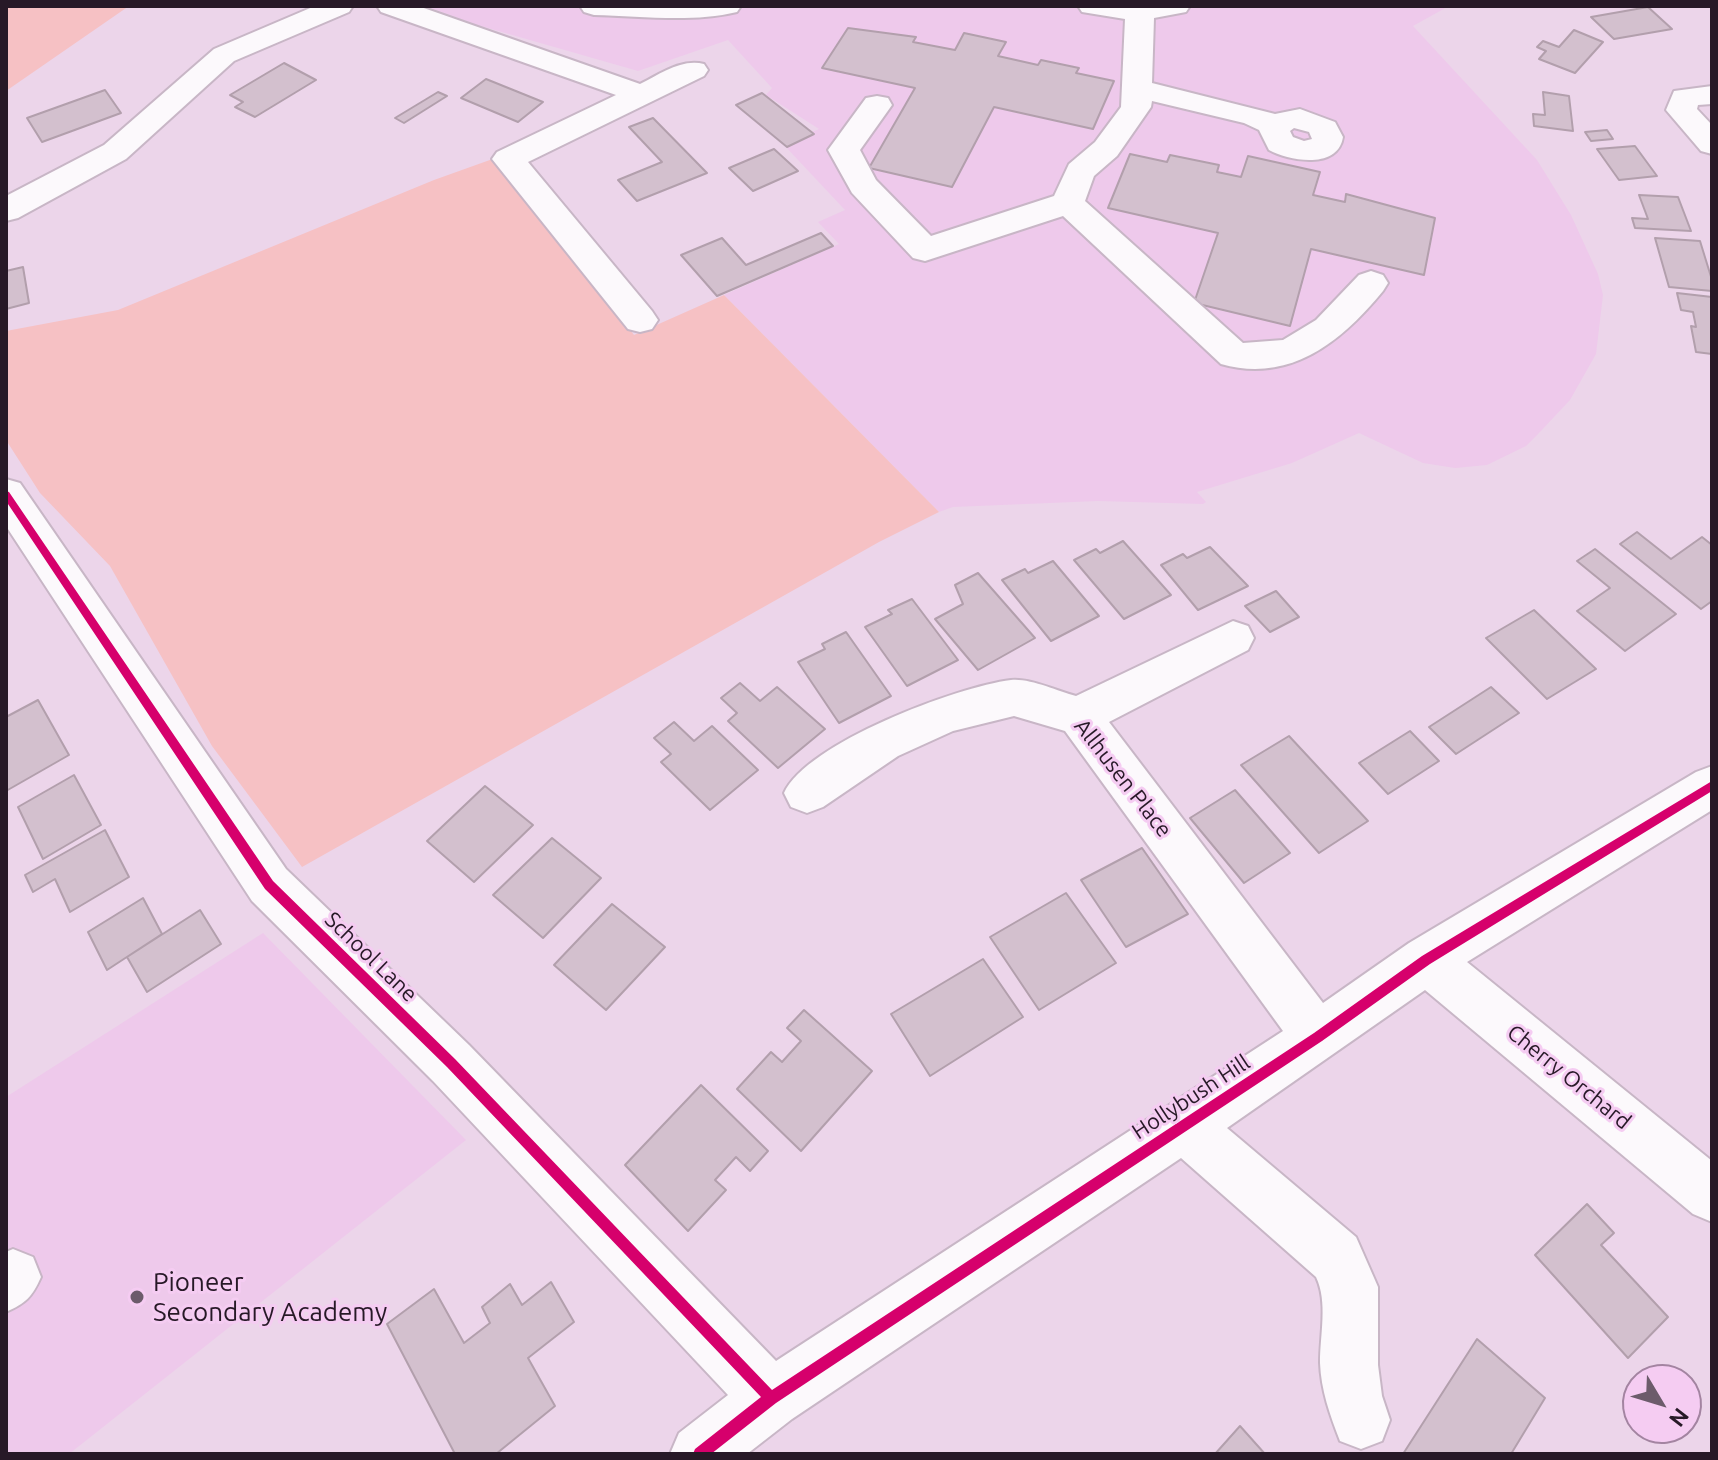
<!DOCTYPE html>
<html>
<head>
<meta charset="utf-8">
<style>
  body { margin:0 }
  #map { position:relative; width:1718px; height:1460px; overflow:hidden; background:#ecd5ea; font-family:Ubuntu,sans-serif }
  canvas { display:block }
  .frame { position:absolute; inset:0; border:8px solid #271927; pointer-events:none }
  .north { position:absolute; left:1622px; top:1364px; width:80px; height:80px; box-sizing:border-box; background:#f5ccf2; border:2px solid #a384a1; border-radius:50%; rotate:128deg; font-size:22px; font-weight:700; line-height:32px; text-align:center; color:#271927 }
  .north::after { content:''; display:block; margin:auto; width:28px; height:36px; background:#6c5b6b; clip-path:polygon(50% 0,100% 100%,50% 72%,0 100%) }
</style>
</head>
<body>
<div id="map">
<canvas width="1718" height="1460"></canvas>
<div class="frame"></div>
<div class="north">N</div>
</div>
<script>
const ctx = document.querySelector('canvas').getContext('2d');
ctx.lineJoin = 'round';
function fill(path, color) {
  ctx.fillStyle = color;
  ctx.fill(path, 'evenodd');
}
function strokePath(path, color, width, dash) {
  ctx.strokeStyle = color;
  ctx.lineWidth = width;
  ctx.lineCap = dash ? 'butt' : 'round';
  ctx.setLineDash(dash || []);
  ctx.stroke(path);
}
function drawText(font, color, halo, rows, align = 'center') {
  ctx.font = font + ' Ubuntu,sans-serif';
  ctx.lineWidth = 6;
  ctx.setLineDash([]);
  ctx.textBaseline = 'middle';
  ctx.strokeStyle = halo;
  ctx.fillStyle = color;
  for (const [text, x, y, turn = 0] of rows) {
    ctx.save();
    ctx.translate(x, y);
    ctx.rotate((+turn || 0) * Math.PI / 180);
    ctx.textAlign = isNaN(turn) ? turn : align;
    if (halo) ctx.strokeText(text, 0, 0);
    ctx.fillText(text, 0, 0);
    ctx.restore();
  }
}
const built = new Path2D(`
  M425,6h1024l-36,20 124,134 34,55 27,59 5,21 -7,59 -26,46 -31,33 -13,13 -39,19 -32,3 -32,-5 -64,-30 -67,30 -95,29 9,10 -3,2 -105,-3 -145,6 -14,5 -215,-217 115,-51 -21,-22 27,-12 -62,-66 36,-15 -53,-34 6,-7 -44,-48 -90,31 -164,-47z
  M263,933l203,207 -397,314h-63v-357z`);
const green = new Path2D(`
  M6,6h123l-123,85z
  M501,156l133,179 90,-40 215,217 -60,30 -577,325 -90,-121 -102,-180 -70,-73 -34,-53v-109l112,-21 316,-130z`);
const building = new Path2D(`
  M1648,7l24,22 -58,10 -23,-22z
  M848,28l68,9 -3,5 42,8 9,-17 42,9 -8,14 40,9 3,-5 38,8 -3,5 38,8 -21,48 -99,-22 -42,80 -83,-19 46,-80 -93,-20z
  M1574,30l29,12 -28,31 -36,-14 7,-8 -9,-4 6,-6 16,6z
  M284,63l32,17 -61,37 -20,-10 8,-5 -13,-7z
  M486,79l57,23 -25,20 -57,-24z
  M105,90l16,23 -79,29 -15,-24z
  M438,92l9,4 -43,27 -9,-5z
  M1543,92l26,4 4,35 -39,-5 -1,-12 12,1z
  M762,93l52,41 -27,13 -51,-42z
  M653,118l54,55 -70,28 -19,-21 44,-18 -33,-35z
  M1607,130l6,9 -22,2 -6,-9z
  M1635,146l22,30 -38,4 -22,-31z
  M774,149l24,22 -45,20 -24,-23z
  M1130,154l37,8 3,-7 49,10 -2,7 24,5 7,-21 72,16 -7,23 32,7 1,-8 89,24 -11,57 -113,-26 -21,77 -96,-23 24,-70 -110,-25z
  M1639,195l39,2 13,34 -56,-3 -3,-10 16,1z
  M821,233l12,13 -116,50 -36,-41 41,-17 24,27z
  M1655,238l45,3 12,39v11l-43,-4z
  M23,267l6,36 -23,6v-38z
  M1677,293l35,4v57l-16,-2 -5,-26 5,1 -3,-15 -12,-2z
  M1637,532l34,27 31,-22 10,8v56l-11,8 -81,-65z
  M1123,541l48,54 -47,24 -50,-59 22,-11 4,4z
  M1210,547l38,39 -50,24 -37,-45 22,-11 4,4z
  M1595,549l81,65 -51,37 -48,-40 33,-23 -33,-27z
  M1053,561l46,55 -48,25 -49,-61 23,-11 3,4z
  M978,573l57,65 -57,32 -43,-51 28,-15 -8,-19z
  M1276,591l23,26 -29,15 -25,-26z
  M912,599l46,61 -51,26 -42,-59 27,-13 -4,-4z
  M1534,610l62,59 -49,30 -61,-61z
  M846,632l45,64 -52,27 -41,-61 27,-13 -3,-5z
  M740,683l20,18 17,-14 48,42 -47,39 -50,-47 9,-8 -16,-15z
  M1491,687l28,26 -63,41 -27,-27z
  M38,700l31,55 -63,36v-74z
  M674,722l20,19 18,-15 46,44 -48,40 -49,-48 10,-8 -17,-16z
  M1410,731l29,30 -51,33 -29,-31z
  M1289,736l79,85 -49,32 -78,-88z
  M74,775l27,50 -58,34 -25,-52z
  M485,786l48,39 -59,57 -47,-41z
  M1235,790l55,63 -46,30 -54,-65z
  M105,830l24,47 -59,35 -15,-33 -22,13 -8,-17z
  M552,838l49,40 -58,60 -50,-43z
  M1142,848l46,66 -62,33 -45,-67z
  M1066,893l50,70 -77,47 -49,-73z
  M143,898l19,36 -55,36 -19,-38z
  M612,904l53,43 -59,63 -52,-45z
  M200,910l21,34 -74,48 -20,-35z
  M983,959l40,58 -93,59 -39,-62z
  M804,1010l68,61 -71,80 -64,-62 34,-37 11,10 19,-21 -14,-13z
  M701,1085l67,66 -18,20 -14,-14 -21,23 11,10 -38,41 -63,-66z
  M1587,1204l27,29 -13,12 67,72 -40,41 -93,-103z
  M551,1282l23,40 -46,36 27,48 -59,48h-41l-68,-130 47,-35 30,54 26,-20 -8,-16 28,-23 12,21z
  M1477,1339l68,59 -34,56h-108z
  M1240,1426l25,28h-50z`);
const minor = new Path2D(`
  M315,6h38l-4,6 -115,49 -108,98 -108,59 -12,3v-25l98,-51 110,-96z
  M377,6h41l222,78c20,-10 42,-26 64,-20l4,6 -4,6 -176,86 124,149 6,9 -6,9 -12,3 -12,-3 -136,-170 5,-7 119,-57 -235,-83z
  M580,6h161l-4,6c-45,11 -97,4 -143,3l-10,-3z
  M1078,6h112l-4,6 -32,6 -2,65 123,31 25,-5 35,13 8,15c-5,33 -54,24 -74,13l-10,-20 -15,-7 -92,-22 -1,6 -34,49 -23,20 -9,25 158,142 40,-3 33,-20 43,-45 12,-4 12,4 5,8 -5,8c-41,50 -93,93 -162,73l-158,-148 -138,45 -12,-3 -61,-65 -24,-43 38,-52 11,-2 11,2 4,7 -32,45 16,30 55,56 123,-40 15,-32 26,-22 26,-35 4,-88 -43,-7zM1294,128l15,4 3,7 -8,2 -11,-4 -3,-6z
  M1712,86v18l-14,1 -1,4 15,16v29l-11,-3 -35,-41 8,-19z
  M6,479l14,4 266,386 183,176 307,316 507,-330 -218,-300 -51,-15 -61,15 -55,25 -75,51 -16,6 -16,-6 -7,-14c23,-50 172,-106 227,-113 19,-2 46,11 65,16l157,-75 15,5 6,12 -6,12 -139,72 214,281 86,-60 287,-171 16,-6v44l-245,152 245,199v61l-19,-8 -268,-224 -198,138 129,109 22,50v78l4,31 8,24 -8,21 -21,8 -21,-8c-10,-26 -19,-51 -20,-78 0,-28 8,-61 -4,-86l-135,-119 -389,261 -45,35h-77l9,-21 49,-38 -295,-314 -181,-180 -246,-375z
  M13,1249l20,8 8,20c-9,20 -15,26 -35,35v-60z`);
const cycleway = new Path2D(`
  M6,491l3,1 264,389 182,178 317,331 542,-357 108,-77 290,-175v10l-282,173 -108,77 -546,362 -65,51h-18l2,-5 66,-52 -314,-330 -182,-178 -259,-388z`);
const markers = [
  [137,1297,8,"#6c5b6b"]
];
const streetNames = [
  ["Allhusen Place",1123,778,52],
  ["School Lane",371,957,44],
  ["Cherry Orchard",1569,1077,39],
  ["Hollybush Hill",1191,1097,-33]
];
const nearPoinames = [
  ["Pioneer",153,1282],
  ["Secondary Academy",153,1312]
];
fill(built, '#eec9eb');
fill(green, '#f6c1c4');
fill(building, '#d3c0ce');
strokePath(building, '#b29fac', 2);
strokePath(minor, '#c8b6c6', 4);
fill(minor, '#fcf9fc');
fill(cycleway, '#d6006c');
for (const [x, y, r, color] of markers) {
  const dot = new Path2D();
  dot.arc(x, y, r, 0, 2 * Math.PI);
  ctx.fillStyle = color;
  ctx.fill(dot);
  strokePath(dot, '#f5ccf2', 3);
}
drawText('22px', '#271927', '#f5ccf2', streetNames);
drawText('26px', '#271927', '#f5ccf2', nearPoinames, 'left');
</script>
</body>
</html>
